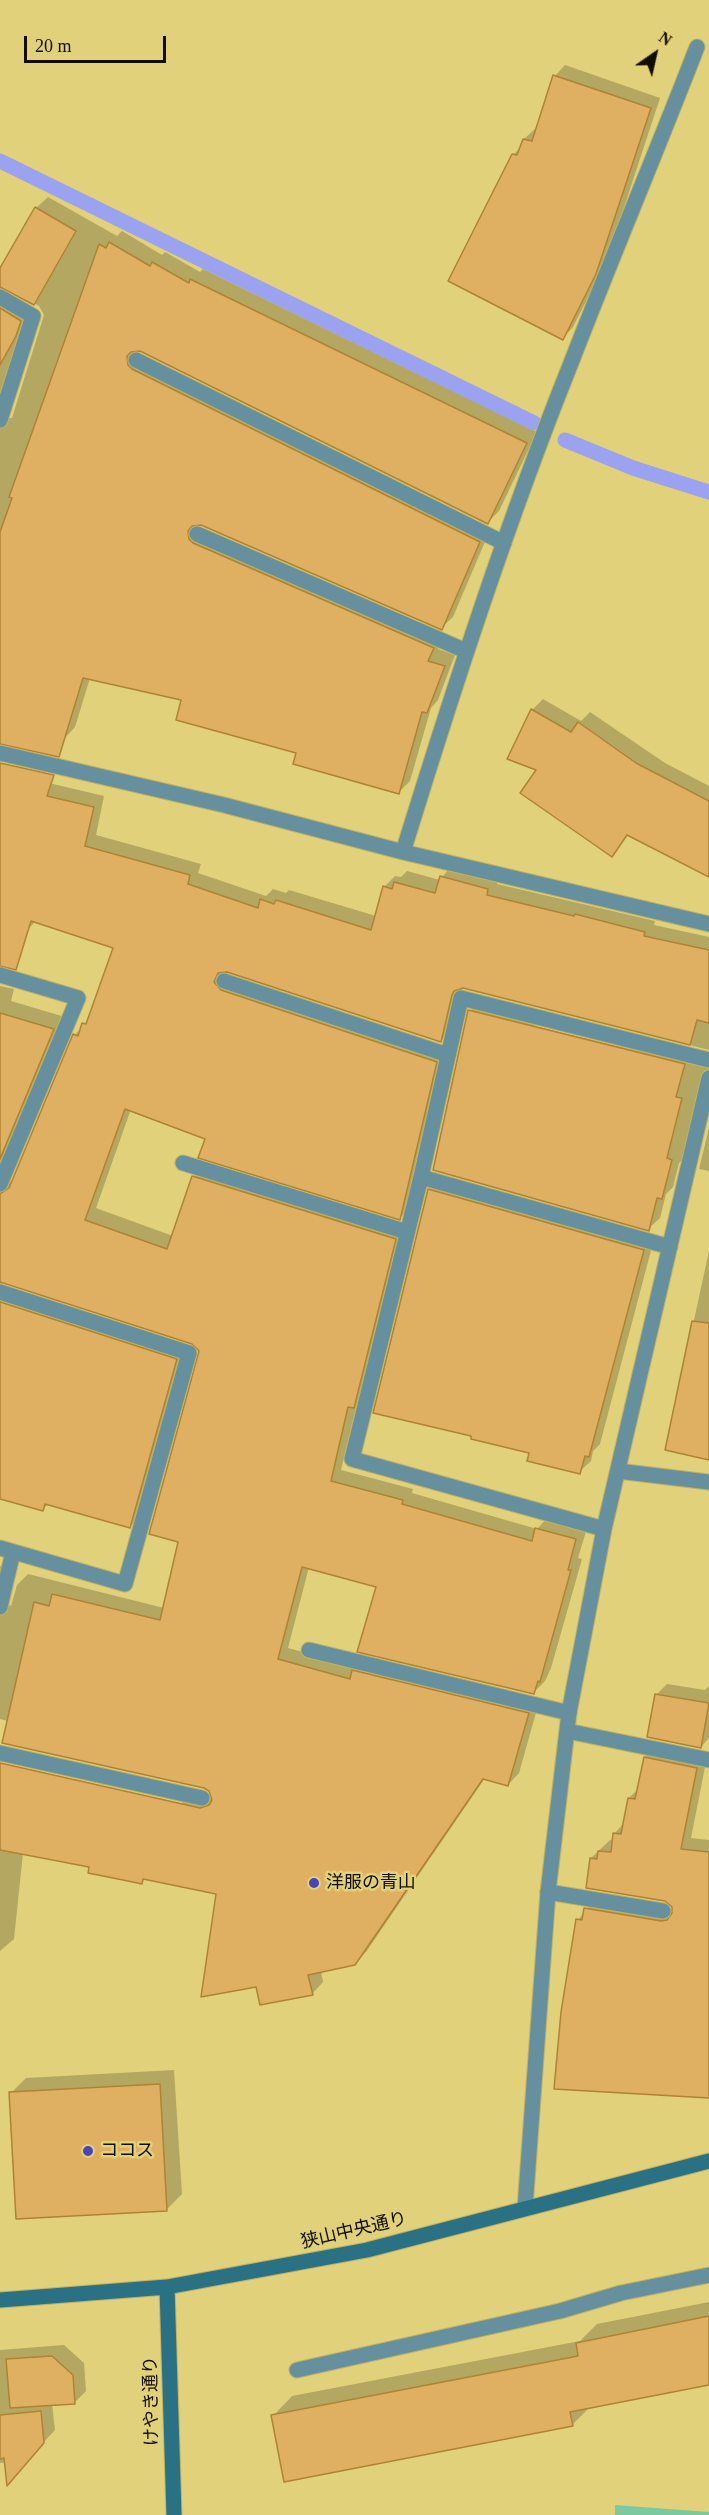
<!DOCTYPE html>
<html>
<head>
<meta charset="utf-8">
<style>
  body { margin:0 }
  #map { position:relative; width:709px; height:2515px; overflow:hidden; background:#e0d17a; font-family:"Times New Roman",serif }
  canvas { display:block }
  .north { position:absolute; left:625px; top:24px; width:60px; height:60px; -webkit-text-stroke:4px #e0d17a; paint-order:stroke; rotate:34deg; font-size:16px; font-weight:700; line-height:24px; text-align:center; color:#120d00 }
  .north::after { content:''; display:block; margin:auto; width:21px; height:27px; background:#120d00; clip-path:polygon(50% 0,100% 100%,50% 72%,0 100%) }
  .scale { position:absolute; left:24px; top:36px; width:142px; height:27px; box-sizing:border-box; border:3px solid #120d00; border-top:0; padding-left:8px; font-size:18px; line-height:21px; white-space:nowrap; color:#120d00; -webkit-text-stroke:4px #e0d17a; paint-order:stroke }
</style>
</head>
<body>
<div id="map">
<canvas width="709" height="2515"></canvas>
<div class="north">N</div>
<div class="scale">20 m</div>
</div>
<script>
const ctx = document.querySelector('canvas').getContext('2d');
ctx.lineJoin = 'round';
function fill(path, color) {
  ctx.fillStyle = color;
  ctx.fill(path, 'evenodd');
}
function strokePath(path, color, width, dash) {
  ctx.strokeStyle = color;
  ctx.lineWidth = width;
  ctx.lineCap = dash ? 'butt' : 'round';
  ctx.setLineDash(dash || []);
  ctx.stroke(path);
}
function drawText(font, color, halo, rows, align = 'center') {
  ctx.font = font + ' "Times New Roman","Noto Sans JP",serif';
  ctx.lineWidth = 5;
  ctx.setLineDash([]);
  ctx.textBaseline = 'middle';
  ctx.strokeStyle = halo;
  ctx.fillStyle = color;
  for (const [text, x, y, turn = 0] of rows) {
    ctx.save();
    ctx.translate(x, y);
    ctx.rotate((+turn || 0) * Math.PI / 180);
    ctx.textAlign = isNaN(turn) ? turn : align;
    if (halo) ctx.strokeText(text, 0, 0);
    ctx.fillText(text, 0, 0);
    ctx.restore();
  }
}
const green = new Path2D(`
  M615,2505l94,7v3h-94z`);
const shadow = new Path2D(`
  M565,65l95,33 -54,164 -33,65 -10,11 -50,-183 9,-9 2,-7 11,-10h2l18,-53z
  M48,197l69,39 5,-5 40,24 3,-3 35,20 3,-3 334,163 -38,79 -11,11 -350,-172 1,3 351,177 -37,87 -12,11 -242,-105 1,5 244,108 -6,13 17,6 -17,45 -7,8 -21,73 -11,11 -101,-40 -115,-53 -93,-21 -15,49 -11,12 -64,-21v-447l36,-63zM2,287l37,19 5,9 -32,103h-4l24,-109 -29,-18z
  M543,699l38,22 9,-9 75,51 44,23v89l-80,-41 -17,21 -74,-86 -6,-59z
  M36,780l68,16 -8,39 105,29 -3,9 68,23 7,-7 13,4 3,-3 87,26 8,-29 11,-11 6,1 6,-6 33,9 12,-15 47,13 -2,6 158,37 -1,4 55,12v113l-246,-63 -11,42 -11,12 -217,-72 8,10 215,71 -36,157 -11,11 -193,-80 -76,-29 -35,99 77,28 20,-59 12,-12 201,62 -41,168 -8,8 -16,67 72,19 -1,4 125,36 11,-12 39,11 -9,30 4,1 -31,109 -6,13 -12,12 -155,-107 -69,-19 -21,81 70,19 181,35 -20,71 -11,12 -23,-7 -119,174 -12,12 -33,7 2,11 -11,12 -55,-9 -40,-92 -71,-15 -4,4 -51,-16 -68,-13 -9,86 -14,12v-174l181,27 12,-12 18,4 -2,-7 -19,-21 -190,-49v-153l7,2 -3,34 7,4 6,-21 11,-11 136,34 16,-67 20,-190 -7,-9 -191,-60 1,5 185,61 -47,167 -11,12 -81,-24 -6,6 -43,-11v-512l14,3 -3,12 54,16 -62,161 10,5 62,-148 14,-16 26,-72 -79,-26 -8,8 -28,-9v-113z
  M481,999l56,22 -2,5 95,23 10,-10 69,18v11l-19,84 -11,11 -6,24 -7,7 -6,24 -12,11 -178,-218z
  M709,1128v43l-10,-2z
  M441,1179l213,60 -54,205 -7,7 -2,10 -12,11 -48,-20 -102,-262z
  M709,1251v207l-43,-9z
  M667,1684l38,6 4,-4v52l-8,9 -45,-52z
  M656,1746l51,11 -16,81 18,2v252l-131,-172 18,-23 78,13 -1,-4 -8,-6 -74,-42 19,-18h3l1,-6 10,-11 5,-25 9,-9 7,-32z
  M174,2070l8,124 -15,15 -156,-116 15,-15z
  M709,2302v82l-119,23 -18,18 -299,-9 19,-20 288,-55 17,-17z
  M64,2345l20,18 2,28 -11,11 -23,2 3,26 -29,31 -26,2v-113z`);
const stream = new Path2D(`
  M0,161l534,262
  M565,440l68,28 76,24`);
const building = new Path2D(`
  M553,75l98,33 -55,166 -33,66 -115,-59 64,-127 5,1 6,-16 9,2z
  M35,207l41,24 -42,74 -34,-18v-19z
  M109,242l41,24 2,-4 37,21 1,-4 337,164 -39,81 -348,-173 -9,1 -4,4 1,9 4,4 348,173 -38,88 -241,-105 -9,1 -4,5 1,8 4,4 241,105 -6,13 17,5 -18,47 -5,-1 -23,82 -106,-30 3,-11 -120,-33 5,-20 -98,-22 -24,79 -59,-13v-212l12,-34 -3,-1 90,-253 7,4z
  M0,308l21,13 -5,15 -16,29z
  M531,709l40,23 7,-10 58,41 73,38v76l-82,-42 -15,22 -92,-64 16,-23 -29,-11z
  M0,763l54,12 -7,21 47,11 -9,39 105,29 -2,9 70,24 2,-9 14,5 2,-4 95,30 12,-44 9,3 2,-7 41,11 5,-17 48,13 -1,6 87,21 1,-2 70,18 -1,4 65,14v73l-12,-3 -7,25 -227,-57 -9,3 -2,4 -11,47 -214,-70 -9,1 -4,9 7,8 216,72 -37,158 -202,-62 7,-19 -80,-30 -40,111 82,29 25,-73 204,63 -42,169 -6,-1 -17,74 72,19 -1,4 130,37 3,-13 41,11 -8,31h3l-31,112 -2,-1 -4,13 -177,-42 19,-65 -74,-20 -24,92 72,20 2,-9 177,43 -21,73 -25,-7 -128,186 -47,10 5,20 -53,10 -4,-18 -55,10 15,-103 -73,-15 -1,5 -19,-4 -35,-7 1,-6 -89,-17v-87l200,45 9,-3 3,-5 -3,-9 -5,-3 -202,-45 32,-141 15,4 3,-12 108,26 18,-78 -29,-8 50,-183 -7,-7 -192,-62v-88l9,-6 64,-154 5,2 4,-13 4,1 27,-76 -82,-27 -15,49 -16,-4z
  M468,1010l217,54 -9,33 6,1 -15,60 5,2 -10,39 -5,-1 -8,33 -216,-61z
  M0,1013l54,16 -54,130z
  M428,1189l216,61 -55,207 -4,-1 -5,18 -53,-13 2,-8 -58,-14v-3l-98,-23z
  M0,1302l177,57 -47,169 -85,-24 -2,7 -43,-12z
  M692,1321l17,2v137l-44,-10z
  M655,1694l54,9 -8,45 -54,-11z
  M644,1757l53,11 -16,81 28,3v246l-155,-9 7,-77 15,-93 6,1 2,-12 77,13 6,-1 5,-7v-6l-7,-6 -79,-13 4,-30 7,1 1,-8 13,1 2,-19 8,1 7,-36 7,1z
  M160,2084l7,127 -151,8 -7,-127z
  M709,2316v69l-139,27 3,14 -289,56 -13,-67 307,-59 -2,-13z
  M52,2356l21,19 2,29 -65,4 -4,-49z
  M41,2411l3,32 -37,43 -3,-28 -4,1v-44z`);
const lane = new Path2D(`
  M197,534l269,117
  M224,981l224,74
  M183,1163l224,69
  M309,1650l260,63
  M548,1892l115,19
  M297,2370l263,-59 61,-18 88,-18`);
const street = new Path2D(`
  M0,297l33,19 -33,104
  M136,360l368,183
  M0,753l224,52 179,47 306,72
  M403,852c51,-165 104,-329 168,-489 41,-106 85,-210 126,-316
  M0,975l78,23 -78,186
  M421,1177l249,70
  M0,1292l189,61 -64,231 -125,-36
  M618,1471l91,11
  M604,1529l-252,-70 69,-282 40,-179 248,62
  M0,1607l13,-55
  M567,1731l142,29
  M0,1753l202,45
  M525,2208l23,-316 21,-179 35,-184 105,-451`);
const secondary = new Path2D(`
  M167,2287l7,228
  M0,2300l167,-13 200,-37 342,-89`);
const markers = [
  [314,1883,6,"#4a44bb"],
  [88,2151,6,"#4a44bb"]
];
const poiNames = [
  ["洋服の青山",326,1883],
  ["ココス",100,2151]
];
const streetNames = [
  ["狭山中央通り",354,2231,-13],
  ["けやき通り",152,2401,-91]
];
fill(green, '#7dc99f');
fill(shadow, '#0003');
strokePath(stream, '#9ba2ef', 15);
fill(building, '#dfb062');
strokePath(building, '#af8333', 1.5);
strokePath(lane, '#bfb266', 17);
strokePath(street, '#bfb266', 17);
strokePath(secondary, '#bfb266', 17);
strokePath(lane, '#66909d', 15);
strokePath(street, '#66909d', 15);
strokePath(secondary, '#2a7184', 15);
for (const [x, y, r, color] of markers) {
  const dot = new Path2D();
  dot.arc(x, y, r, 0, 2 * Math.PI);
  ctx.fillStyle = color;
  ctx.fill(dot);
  strokePath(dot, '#e0d17a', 2);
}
drawText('18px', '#120d00', '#e0d17a', poiNames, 'left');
drawText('18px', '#120d00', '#e0d17a', streetNames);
</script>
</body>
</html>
